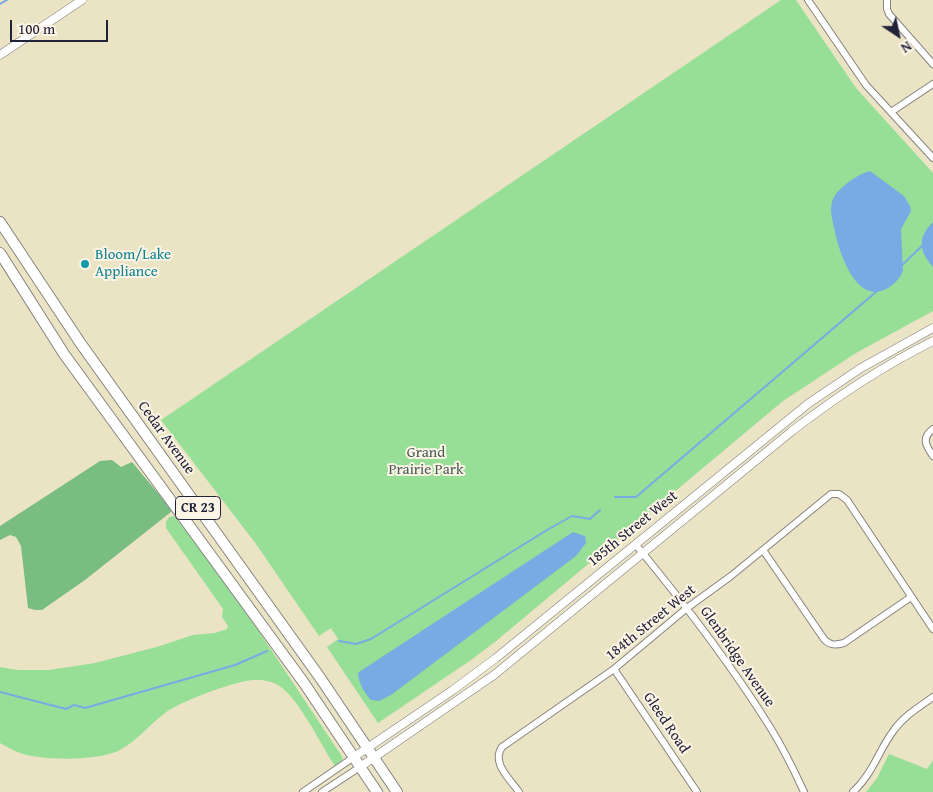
<!DOCTYPE html>
<html>
<head>
<meta charset="utf-8">
<style>
  body { margin:0 }
  #map { position:relative; width:933px; height:792px; overflow:hidden; background:#ebe4c4; font-family:"Gentium Book Plus",serif }
  canvas { display:block }
  .north { position:absolute; left:873px; top:10px; width:50px; height:50px; -webkit-text-stroke:4px #fcf5e5; paint-order:stroke; rotate:146deg; font-size:14px; font-weight:700; line-height:20px; text-align:center; color:#22223b }
  .north::after { content:''; display:block; margin:auto; width:18px; height:22px; background:#22223b; clip-path:polygon(50% 0,100% 100%,50% 72%,0 100%) }
  .scale { position:absolute; left:10px; top:20px; width:98px; height:22px; box-sizing:border-box; border:2px solid #22223b; border-top:0; padding-left:6px; font-size:15px; line-height:18px; white-space:nowrap; color:#22223b; -webkit-text-stroke:4px #fcf5e5; paint-order:stroke }
</style>
</head>
<body>
<div id="map">
<canvas width="933" height="792"></canvas>
<div class="north">N</div>
<div class="scale">100 m</div>
</div>
<script>
const ctx = document.querySelector('canvas').getContext('2d');
ctx.lineJoin = 'round';
function fill(path, color) {
  ctx.fillStyle = color;
  ctx.fill(path, 'evenodd');
}
function strokePath(path, color, width, dash) {
  ctx.strokeStyle = color;
  ctx.lineWidth = width;
  ctx.lineCap = dash ? 'butt' : 'round';
  ctx.setLineDash(dash || []);
  ctx.stroke(path);
}
function drawText(font, color, halo, rows, align = 'center') {
  ctx.font = font + ' "Gentium Book Plus",serif';
  ctx.lineWidth = 4;
  ctx.setLineDash([]);
  ctx.textBaseline = 'middle';
  ctx.strokeStyle = halo;
  ctx.fillStyle = color;
  for (const [text, x, y, turn = 0] of rows) {
    ctx.save();
    ctx.translate(x, y);
    ctx.rotate((+turn || 0) * Math.PI / 180);
    ctx.textAlign = isNaN(turn) ? turn : align;
    if (halo) ctx.strokeText(text, 0, 0);
    ctx.fillText(text, 0, 0);
    ctx.restore();
  }
}
const green = new Path2D(`
  M781,0h15l60,88 77,85v138l-77,42 -73,48 -288,241 -24,18 -93,63 -51,-76 11,-8 -7,-11 -12,8 -63,-92 -95,-124z
  M174,516l16,19 62,86 91,137 -4,7 -4,1 -2,-3c-13,-20 -37,-70 -57,-79 -7,-3 -16,-5 -23,-4 -18,1 -74,22 -88,33 -16,12 -29,29 -47,38 -22,10 -79,10 -101,1 -6,-3 -12,-6 -17,-9v-76l18,3h31l46,-7 65,-17 33,-11 22,-2 12,-4 1,-3 -6,-9 1,-8 -57,-81v-6l3,-5z
  M889,754l38,15 6,-9v32h-67l11,-14z`);
const forest = new Path2D(`
  M112,460l9,7 11,-5 39,47v3l-86,68 -43,30h-7l-7,-2 -7,-62 -5,-9 -6,-2 -10,5v-14l100,-65z`);
const water = new Path2D(`
  M870,171l34,25 6,10 1,5 -10,18 2,42c-3,7 -7,11 -12,15 -32,23 -49,-27 -55,-49 -2,-12 -8,-27 -3,-38 5,-11 25,-25 37,-28z
  M933,222v45c-14,-16 -16,-29 0,-45z
  M573,532l12,4 1,7 -10,13 -185,139 -12,6 -8,-1c-7,-8 -12,-16 -13,-27l4,-3z`);
const stream = new Path2D(`
  M0,4l7,-4
  M901,266l22,-21
  M615,497h21l241,-206
  M339,641l17,3 15,-5 176,-109 25,-14 18,3 10,-9
  M0,692l66,17 8,-4 11,3 150,-43 32,-14`);
const minor = new Path2D(`
  M808,0l58,85 67,73
  M887,0v9l2,5 44,50
  M891,112l42,-28
  M933,429c-12,9 -7,17 0,27
  M636,545c48,58 94,118 134,182 13,21 24,43 34,65
  M763,550l61,89c6,7 12,6 20,4l67,-46
  M614,669l83,123
  M303,792l51,-35
  M322,792l38,-25
  M519,792c-9,-13 -28,-29 -17,-45l112,-78 73,-61 44,-32 100,-82h8l8,6 86,129
  M853,792c21,-20 25,-41 41,-62 10,-14 25,-23 39,-33`);
const tertiary = new Path2D(`
  M0,55l82,-55
  M354,757l99,-67 43,-32 313,-255 52,-35 72,-40
  M360,767l134,-92 298,-244c44,-34 91,-65 141,-90`);
const primary = new Path2D(`
  M0,222l81,122 240,335 76,113
  M0,253l64,101 240,329 73,109`);
const markers = [
  [85,264,5,"#0f9aa8"]
];
const shields = [
  [198,508,45]
];
const shieldNames = [
  ["CR 23",198,508]
];
const cultureNames = [
  ["Bloom/Lake",95,255],
  ["Appliance",95,272]
];
const streetNames = [
  ["Cedar Avenue",166,438,54],
  ["185th Street West",633,529,-39],
  ["184th Street West",651,623,-39],
  ["Glenbridge Avenue",737,657,55],
  ["Gleed Road",666,723,56]
];
const parkNames = [
  ["Grand",426,453],
  ["Prairie Park",426,470]
];
fill(green, '#97de97');
fill(forest, '#79bd80');
fill(water, '#78aae3');
strokePath(stream, '#78aae3', 2);
strokePath(minor, '#868380', 8);
strokePath(tertiary, '#868380', 9);
strokePath(primary, '#868380', 12);
strokePath(minor, '#fff', 6);
strokePath(tertiary, '#fff', 8);
strokePath(primary, '#fff', 10);
for (const [x, y, r, color] of markers) {
  const dot = new Path2D();
  dot.arc(x, y, r, 0, 2 * Math.PI);
  ctx.fillStyle = color;
  ctx.fill(dot);
  strokePath(dot, '#fcf5e5', 2);
}
for (const [x, y, w] of shields) {
  const box = new Path2D();
  box.roundRect(x - w / 2, y - 11.5, w, 23, 4);
  ctx.fillStyle = '#fcf5e5';
  ctx.fill(box);
  strokePath(box, '#22223b', 1);
}
drawText('bold 14px', '#22223b', null, shieldNames);
drawText('15px', '#0d838f', '#fcf5e5', cultureNames, 'left');
drawText('15px', '#22223b', '#fcf5e5', streetNames);
drawText('15px', '#455a57', '#fcf5e5', parkNames);
</script>
</body>
</html>
